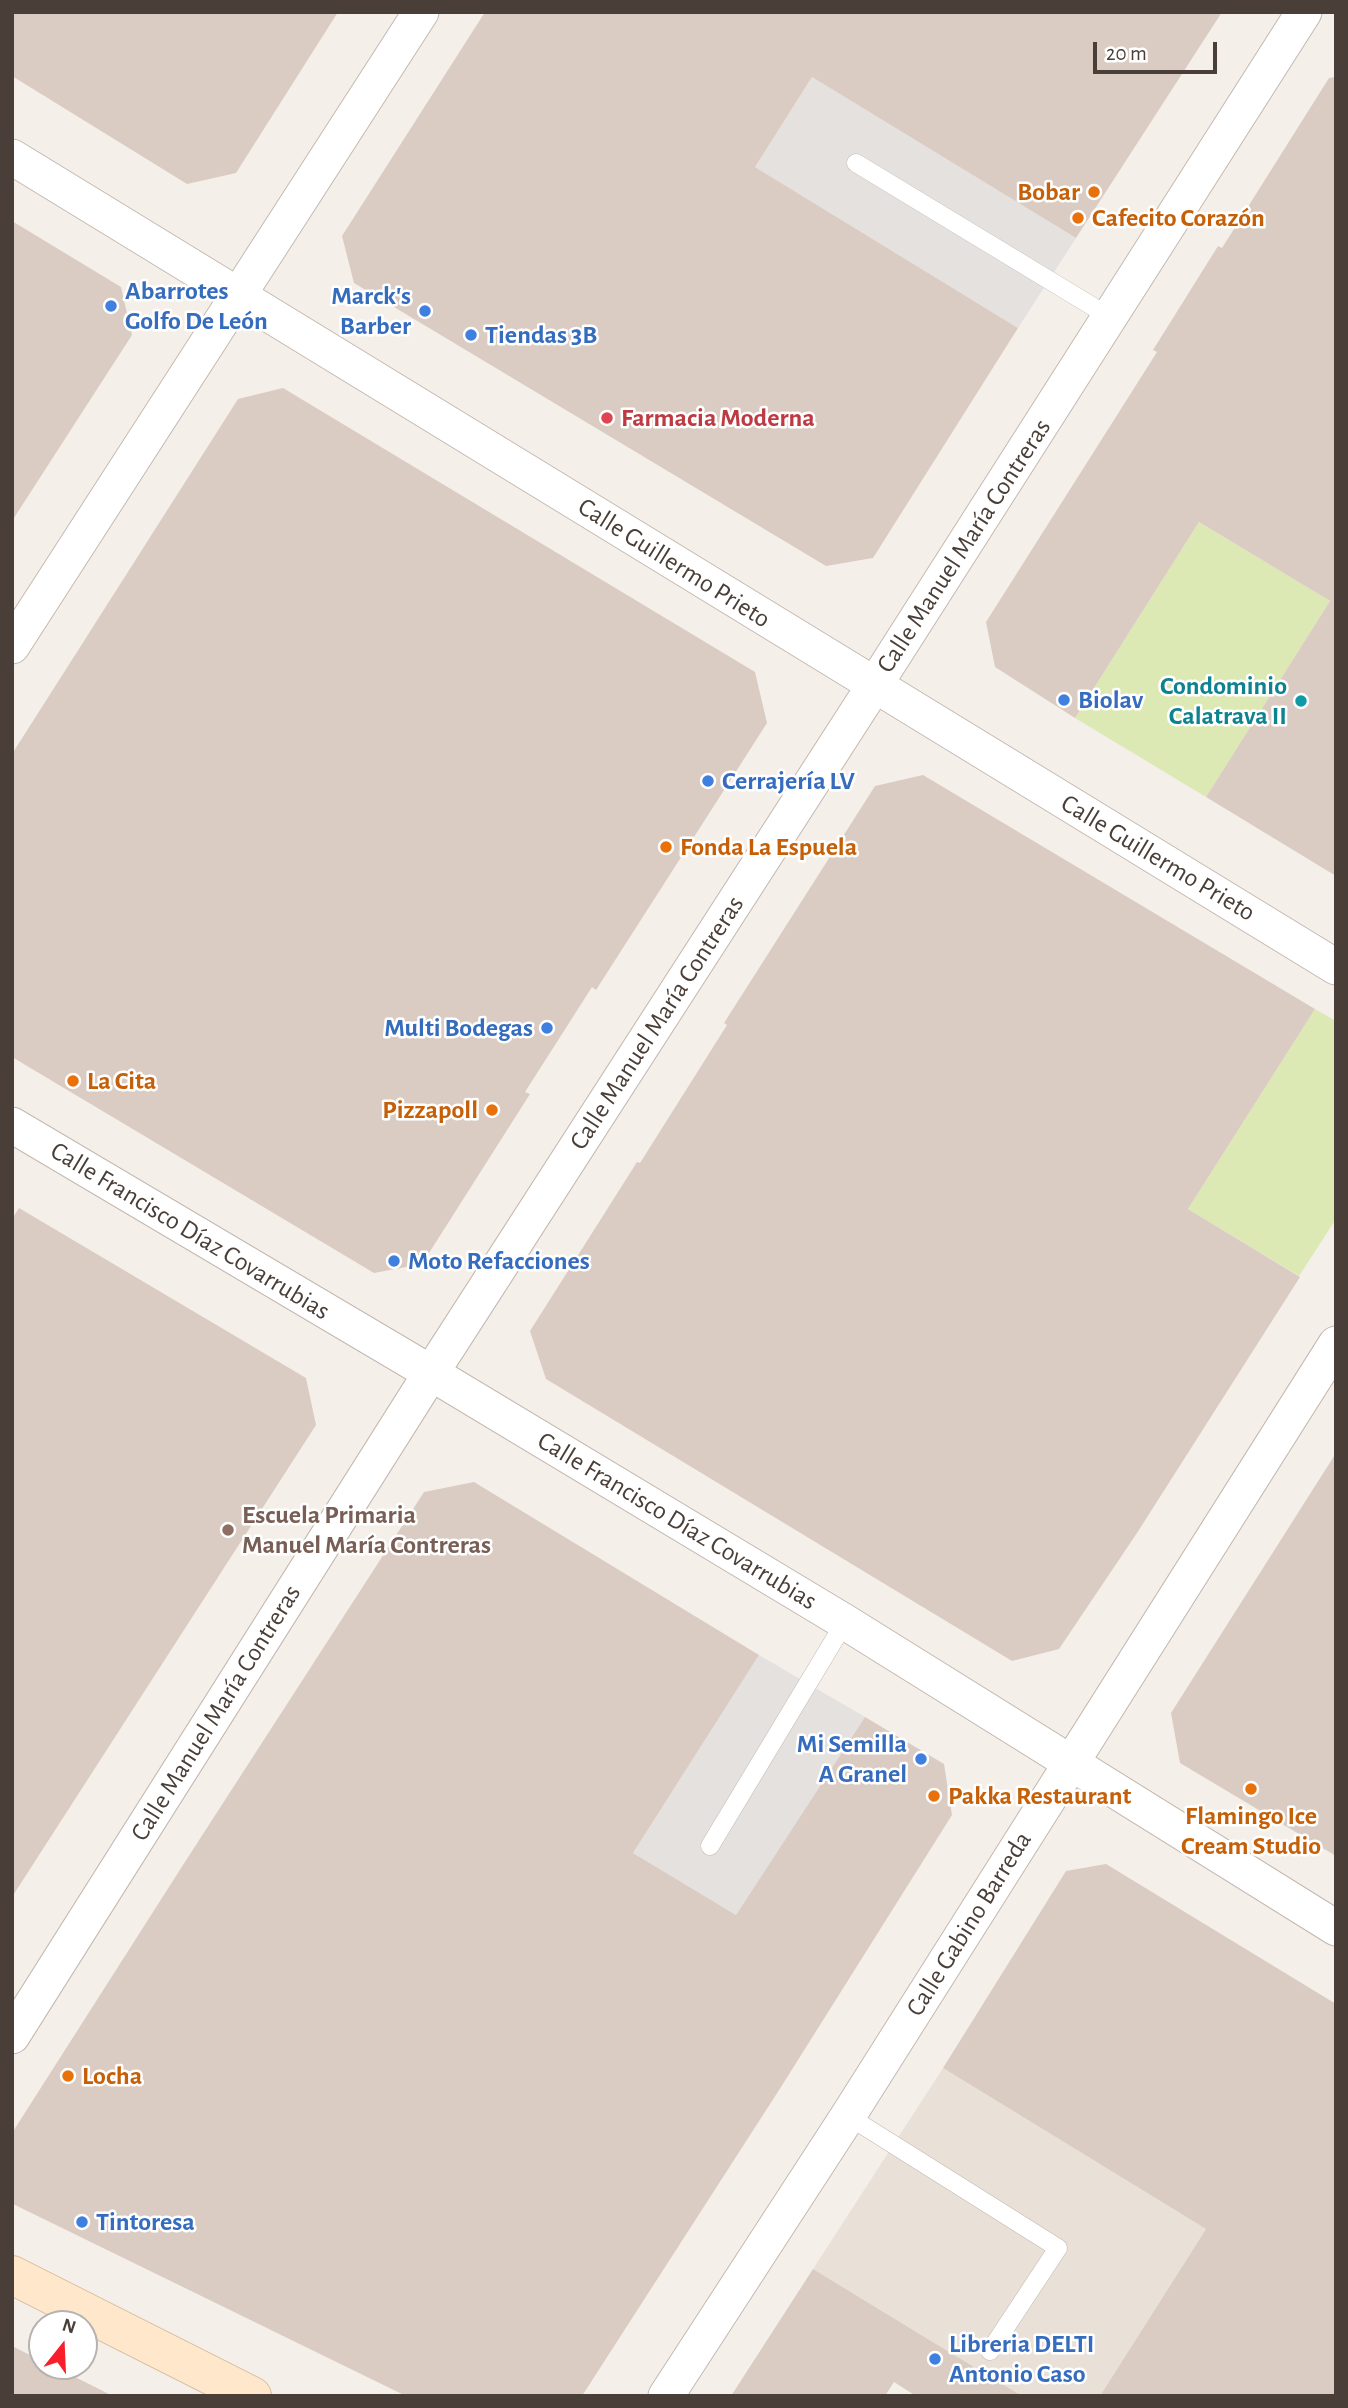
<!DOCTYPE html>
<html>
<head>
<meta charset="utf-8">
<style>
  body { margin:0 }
  #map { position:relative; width:1348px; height:2408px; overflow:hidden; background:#f5efea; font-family:"Alegreya Sans",sans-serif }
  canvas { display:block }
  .frame { position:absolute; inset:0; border:14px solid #493f38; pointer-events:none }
  .north { position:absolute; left:28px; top:2310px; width:70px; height:70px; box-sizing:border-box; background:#fff; border:2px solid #b6b2af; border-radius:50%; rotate:18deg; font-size:19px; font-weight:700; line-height:28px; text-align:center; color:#493f38 }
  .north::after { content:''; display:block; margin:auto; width:24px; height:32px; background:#f81e2a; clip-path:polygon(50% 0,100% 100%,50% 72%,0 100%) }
  .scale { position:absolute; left:1093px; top:42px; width:124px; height:32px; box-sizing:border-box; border:4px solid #493f38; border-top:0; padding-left:9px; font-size:21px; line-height:24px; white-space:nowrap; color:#493f38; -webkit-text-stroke:5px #fff; paint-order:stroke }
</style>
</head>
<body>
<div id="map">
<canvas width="1348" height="2408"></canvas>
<div class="frame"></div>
<div class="north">N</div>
<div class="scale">20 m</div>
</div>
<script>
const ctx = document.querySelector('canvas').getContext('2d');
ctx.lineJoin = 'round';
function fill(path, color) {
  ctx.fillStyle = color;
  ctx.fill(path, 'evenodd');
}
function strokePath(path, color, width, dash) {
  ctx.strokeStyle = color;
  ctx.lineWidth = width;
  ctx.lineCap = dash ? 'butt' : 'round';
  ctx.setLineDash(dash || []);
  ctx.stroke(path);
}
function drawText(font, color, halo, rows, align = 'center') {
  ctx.font = font + ' "Alegreya Sans",sans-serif';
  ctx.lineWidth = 5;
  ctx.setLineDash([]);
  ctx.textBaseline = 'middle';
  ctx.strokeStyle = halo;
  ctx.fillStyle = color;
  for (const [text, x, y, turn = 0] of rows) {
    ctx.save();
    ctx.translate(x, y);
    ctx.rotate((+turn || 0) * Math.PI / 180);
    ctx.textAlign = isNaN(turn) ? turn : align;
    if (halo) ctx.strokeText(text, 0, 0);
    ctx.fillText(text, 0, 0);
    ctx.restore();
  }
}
const residential = new Path2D(`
  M943,2068l263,161 -106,167h-78l-209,-127z`);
const green = new Path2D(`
  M1199,522l131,79 -124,196 -131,-79z
  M1315,1009l21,12v198l-37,57 -111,-67z`);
const parking = new Path2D(`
  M812,77l264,161 -58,90 -263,-161z
  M759,1655l106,62 -129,198 -103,-62z`);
const building = new Path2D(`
  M12,12h326l-102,161 -49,11 -175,-108z
  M485,12h737l-146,226 -264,-161 -57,90 263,161 -145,230 -47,8 -472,-283 -12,-47z
  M1336,77v799l-130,-79 124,-196 -131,-79 -124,196 -80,-51 -9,-45 171,-270 -4,-2 65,-104 4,2 107,-170z
  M12,221l109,66 11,48 -120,186z
  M283,388l472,284 12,51 -171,267 -4,-3 -67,105 5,2 -108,170 -48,9 -362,-216v-303l226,-355z
  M923,775l392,234 -127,200 112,68 -163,256 -78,116 -47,12 -466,-282 -16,-48 107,-169 3,1 87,-138 -3,-2 151,-237z
  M19,1208l287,170 10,47 -304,472v-678z
  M1336,1453v403l-156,-93 -9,-50z
  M474,1482l285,173 -126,198 103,62 129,-198 79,47 8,51 -171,272 -199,309h-176l-393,-192 -1,-3v-68l171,-268 241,-373z
  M1106,1864l230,140v392h-236l106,-167 -263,-161 123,-197z
  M813,2269l110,67 99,60h-106l-22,-14 -9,14h-154z
  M12,2346l30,15v5h11l60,30h-101z`);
const service = new Path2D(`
  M856,163l254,154
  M710,1846l135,-224
  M848,2116l210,132 -68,103`);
const minor = new Path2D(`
  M12,157l1324,810
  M12,646l409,-634
  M12,1125l419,248 414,249 491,306
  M12,2036l419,-663 443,-687 430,-674
  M666,2396l182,-280 488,-772`);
const secondary = new Path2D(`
  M12,2275l240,121`);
const markers = [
  [1094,192,7,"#e8710a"],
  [1078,218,7,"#e8710a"],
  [111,306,7,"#3f7fe0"],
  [425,311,7,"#3f7fe0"],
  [471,335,7,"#3f7fe0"],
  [607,418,7,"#e0444e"],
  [1064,700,7,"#3f7fe0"],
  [1301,701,7,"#0f9aa8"],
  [708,781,7,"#3f7fe0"],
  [666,847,7,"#e8710a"],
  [547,1028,7,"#3f7fe0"],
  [73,1081,7,"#e8710a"],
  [492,1110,7,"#e8710a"],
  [394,1261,7,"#3f7fe0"],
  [228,1530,7,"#8d6e63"],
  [921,1759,7,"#3f7fe0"],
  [1251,1789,7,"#e8710a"],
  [934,1796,7,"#e8710a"],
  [68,2076,7,"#e8710a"],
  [82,2222,7,"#3f7fe0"],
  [935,2359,7,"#3f7fe0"]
];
const foodNames = [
  ["Bobar",1080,192,"right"],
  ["Cafecito Corazón",1092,218],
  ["Fonda La Espuela",680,847],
  ["La Cita",87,1081],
  ["Pizzapoll",478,1110,"right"],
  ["Pakka Restaurant",948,1796],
  ["Flamingo Ice",1251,1816,"center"],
  ["Cream Studio",1251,1846,"center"],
  ["Locha",82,2076]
];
const shopNames = [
  ["Abarrotes",125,291],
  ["Golfo De León",125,321],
  ["Marck's",411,296,"right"],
  ["Barber",411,326,"right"],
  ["Tiendas 3B",485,335],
  ["Biolav",1078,700],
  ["Cerrajería LV",722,781],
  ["Multi Bodegas",533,1028,"right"],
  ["Moto Refacciones",408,1261],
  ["Mi Semilla",907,1744,"right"],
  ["A Granel",907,1774,"right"],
  ["Tintoresa",96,2222],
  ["Libreria DELTI",949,2344],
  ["Antonio Caso",949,2374]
];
const healthNames = [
  ["Farmacia Moderna",621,418]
];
const streetNames = [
  ["Calle Manuel María Contreras",964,546,-57],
  ["Calle Guillermo Prieto",674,563,32],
  ["Calle Guillermo Prieto",1158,858,31],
  ["Calle Manuel María Contreras",657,1023,-57],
  ["Calle Francisco Díaz Covarrubias",190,1231,31],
  ["Calle Francisco Díaz Covarrubias",677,1521,31],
  ["Calle Manuel María Contreras",216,1713,-58],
  ["Calle Gabino Barreda",969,1924,-58]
];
const cultureNames = [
  ["Condominio",1287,686],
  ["Calatrava II",1287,716]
];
const educationNames = [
  ["Escuela Primaria",242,1515],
  ["Manuel María Contreras",242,1545]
];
fill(residential, '#e9e0d8');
fill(green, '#dce9b4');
fill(parking, '#e4e1df');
fill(building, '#daccc3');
strokePath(service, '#c4b8b0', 19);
strokePath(minor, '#c4b8b0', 37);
strokePath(secondary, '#d7bc9d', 40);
strokePath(service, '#fff', 18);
strokePath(minor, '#fff', 35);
strokePath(secondary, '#fee7cb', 38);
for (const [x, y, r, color] of markers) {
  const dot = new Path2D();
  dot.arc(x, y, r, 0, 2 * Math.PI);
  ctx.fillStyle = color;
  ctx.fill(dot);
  strokePath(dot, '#fff', 2.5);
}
drawText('bold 26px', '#c56008', '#fff', foodNames, 'left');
drawText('bold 26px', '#366cbe', '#fff', shopNames, 'left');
drawText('bold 26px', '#be3a42', '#fff', healthNames, 'left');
drawText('26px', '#493f38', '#fff', streetNames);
drawText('bold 26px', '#0d838f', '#fff', cultureNames, 'right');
drawText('bold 26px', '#785e54', '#fff', educationNames, 'left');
</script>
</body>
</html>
